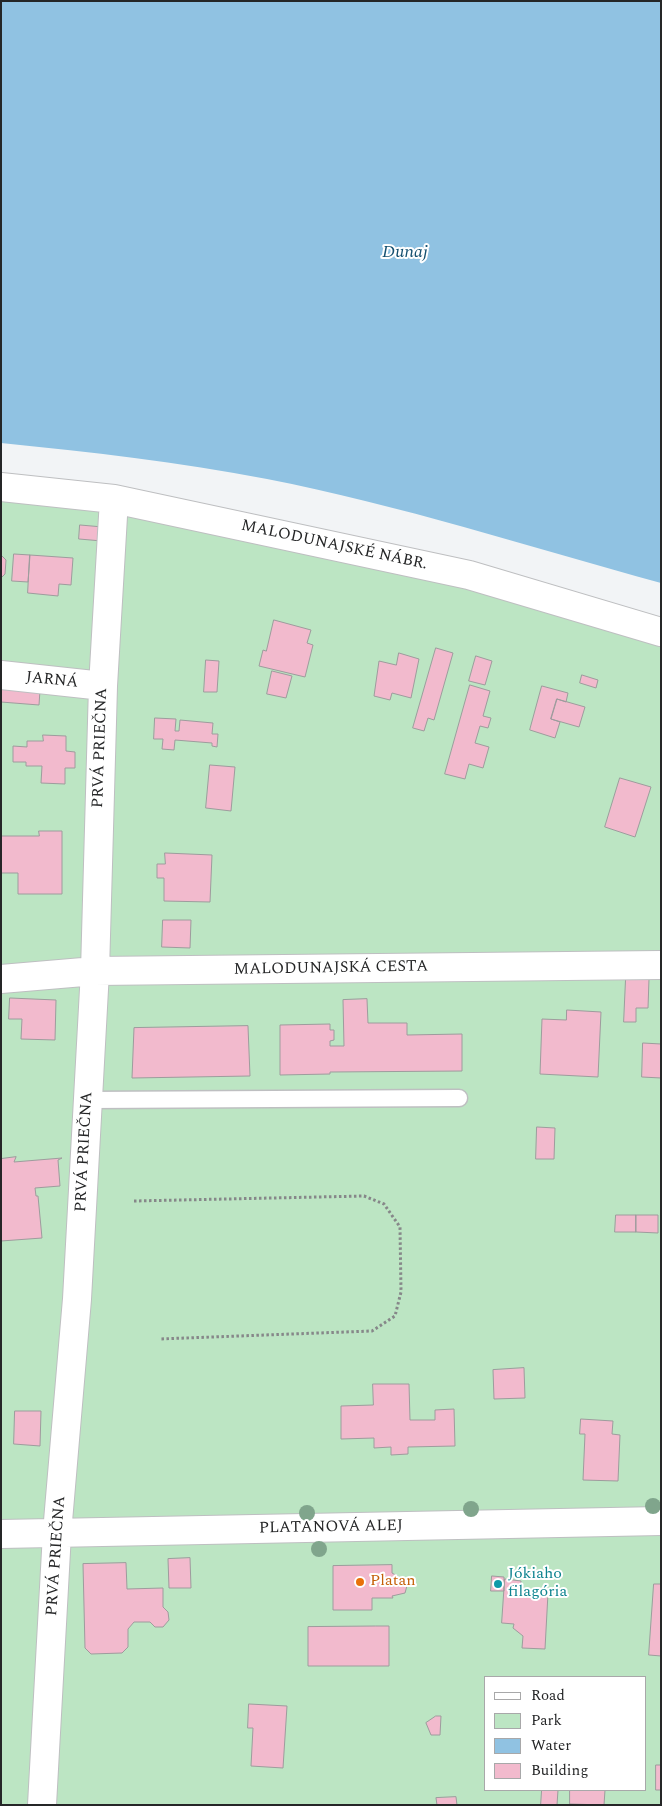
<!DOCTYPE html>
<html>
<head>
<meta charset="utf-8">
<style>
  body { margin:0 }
  #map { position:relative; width:662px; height:1806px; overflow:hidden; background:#f2f4f6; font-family:Spectral,serif }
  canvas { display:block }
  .frame { position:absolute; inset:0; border:2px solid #252627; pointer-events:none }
  .legend { position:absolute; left:484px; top:1676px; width:162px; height:115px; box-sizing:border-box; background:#fff; border:1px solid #a8a8a9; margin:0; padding:6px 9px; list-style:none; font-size:15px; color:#252627 }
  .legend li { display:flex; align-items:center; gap:10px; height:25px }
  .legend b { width:25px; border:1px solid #a8a8a9 }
</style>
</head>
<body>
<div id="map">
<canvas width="662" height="1806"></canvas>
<div class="frame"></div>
<ul class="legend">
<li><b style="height:6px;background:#fff"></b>Road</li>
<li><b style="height:14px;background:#bce5c3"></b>Park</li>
<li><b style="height:14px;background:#90c2e2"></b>Water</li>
<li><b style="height:14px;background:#f2bacd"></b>Building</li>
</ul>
</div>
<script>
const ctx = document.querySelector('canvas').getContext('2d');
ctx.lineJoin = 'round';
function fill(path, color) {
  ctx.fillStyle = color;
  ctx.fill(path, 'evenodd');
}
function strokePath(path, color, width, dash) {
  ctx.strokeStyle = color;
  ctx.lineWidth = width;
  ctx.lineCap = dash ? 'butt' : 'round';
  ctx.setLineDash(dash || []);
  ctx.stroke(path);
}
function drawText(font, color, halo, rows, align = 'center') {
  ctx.font = font + ' Spectral,serif';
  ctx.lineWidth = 4;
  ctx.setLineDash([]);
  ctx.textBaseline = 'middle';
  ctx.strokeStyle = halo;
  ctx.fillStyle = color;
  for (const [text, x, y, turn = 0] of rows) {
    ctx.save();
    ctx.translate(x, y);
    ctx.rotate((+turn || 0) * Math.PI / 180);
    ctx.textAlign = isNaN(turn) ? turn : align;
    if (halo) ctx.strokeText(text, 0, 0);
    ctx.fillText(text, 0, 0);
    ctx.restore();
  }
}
const green = new Path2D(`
  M1,496l114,13 279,56 267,77v1163h-660zM486,1677h160v113h-160z`);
const water = new Path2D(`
  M1,1h660v582c-131,-36 -261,-78 -394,-104 -88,-17 -177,-27 -266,-36z`);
const building = new Path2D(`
  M80,525l23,2 -1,14 -23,-2z
  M14,554l16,1 -2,27 -16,-1z
  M1,555l5,5 -1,14 -4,4z
  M30,555l43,3 -2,27 -12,-1 -1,12 -30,-3z
  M274,620l37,10 -4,13 6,2 -8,32 -46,-11 4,-16 3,1z
  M436,648l17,5 -19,67 -6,-2 -4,13 -11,-3z
  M399,653l20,6 -8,39 -19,-5 -2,7 -16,-4 5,-35 17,4z
  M476,656l16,5 -7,24 -16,-4z
  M206,660l13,1 -2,31h-13z
  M272,671l20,5 -6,22 -19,-4z
  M582,675l16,5 -2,8 -16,-5z
  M470,685l20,6 -7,25 8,2 -3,10 -8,-2 -5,17 14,4 -6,21 -14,-4 -4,15 -20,-5z
  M542,686l26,7 -2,9 -9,-3 -6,20 9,3 -5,16 -25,-8z
  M1,687l39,3 -1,15 -38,-3z
  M557,699l28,8 -6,20 -28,-8z
  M155,718l21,1 -1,12h4l1,-11 33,3 -1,11h6l-1,13 -5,-1v-3l-37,-3 -1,10 -12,-1 1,-10h-9z
  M43,735l23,1v15l9,1v16h-10v16l-24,-1 1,-17h-16v-4h-13v-16l14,1v-6h16z
  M210,765l25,2 -4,44 -25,-3z
  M620,778l31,9 -16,50 -30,-10z
  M39,831h23v63h-44v-21h-17v-37h38z
  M165,853l47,2 -2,47 -46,-1v-23h-7v-14h8z
  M163,920h28l-1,28 -28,-1z
  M626,978l23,1 -1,29h-12v14h-12z
  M10,998l46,2 -1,40 -34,-1 1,-20h-13z
  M367,999l1,24h39v12l55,-1v37l-132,1v2l-50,1v-50l50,-1v6h4v10l-4,1v5h14l-1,-46z
  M567,1010l34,2 -3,65 -58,-3 2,-55 24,1z
  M248,1026l2,50 -118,2 2,-50z
  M643,1043l18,1v34l-19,-1z
  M537,1127l18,1 -1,31h-18z
  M16,1157l-2,5 48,-4 -4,2 2,26 -25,2 1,8h2l4,42 -41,3v-82z
  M616,1215h20v17h-21z
  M636,1215h22v18l-22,-1z
  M524,1368l1,30 -31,1 -1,-29z
  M373,1384h36l1,36h25v-10l19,-1 1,37 -47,1v7l-17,1v-8l-17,1v-10l-33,1v-33l32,-1z
  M15,1411h26l-1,35 -26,-2z
  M581,1419l32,2 -1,13 8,1 -2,46 -35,-1 2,-46h-5z
  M190,1558l1,30h-22l-1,-29z
  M126,1563l1,26 36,-1v19l5,5 1,8 -6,7h-8l-5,-5h-16l-6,7v18l-6,6 -31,1 -6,-6 -2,-84z
  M392,1565v8l16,9 -3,11 -13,3 1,2h-21v12h-39v-44z
  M492,1576l12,1v14h-13z
  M505,1579l16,2v11l27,1 -3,56 -23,-1 1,-12 -10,-8 1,-4 -12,-1z
  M654,1584h7v72l-12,-1z
  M376,1626h13v40h-81v-39z
  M249,1704l38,2 -4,62 -32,-2 2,-38h-5z
  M436,1716h5l-1,19h-9l-5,-12z
  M656,1765h5v25h-5z
  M542,1790h16l-1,15h-16z
  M570,1790h35l-1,15 -34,-1z
  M456,1797l1,8h-20l-1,-7z`);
const path = new Path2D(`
  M134,1201l230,-5 20,8 16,23 1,65 -6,24 -23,15 -213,8`);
const service = new Path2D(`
  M88,1100l371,-2`);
const minor = new Path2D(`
  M1,487l113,12 355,76 192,57
  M1,675l102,11
  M1,979l94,-8 566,-6
  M1,1534l660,-13
  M42,1805l15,-272 20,-234 18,-328 8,-285 11,-187`);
const trees = [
  [653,1506],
  [471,1509],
  [307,1513],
  [319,1549]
];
const markers = [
  [360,1582,5,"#e8710a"],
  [498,1584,5,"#0f9aa8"]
];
const streetNames = [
  ["MALODUNAJSKÉ NÁBR.",334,546,12],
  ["JARNÁ",52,681,6],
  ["PRVÁ PRIEČNA",101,748,-88],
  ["MALODUNAJSKÁ CESTA",331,969,-1],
  ["PRVÁ PRIEČNA",85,1152,-87],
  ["PLATANOVÁ ALEJ",331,1528,-1],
  ["PRVÁ PRIEČNA",57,1556,-86]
];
const cultureNames = [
  ["Jókiaho",508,1575],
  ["filagória",508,1593]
];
const foodNames = [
  ["Platan",370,1582]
];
const waterNames = [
  ["Dunaj",405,253]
];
fill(green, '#bce5c3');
fill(water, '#90c2e2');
fill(building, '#f2bacd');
strokePath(building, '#9e9c9d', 1);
strokePath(service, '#bebfc1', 19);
strokePath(minor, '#bebfc1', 30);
strokePath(path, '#868789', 3, [2.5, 2.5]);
strokePath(service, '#fff', 16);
strokePath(minor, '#fff', 28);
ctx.fillStyle = '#80a58c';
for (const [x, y] of trees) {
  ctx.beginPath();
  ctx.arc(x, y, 8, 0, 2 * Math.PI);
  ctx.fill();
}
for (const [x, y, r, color] of markers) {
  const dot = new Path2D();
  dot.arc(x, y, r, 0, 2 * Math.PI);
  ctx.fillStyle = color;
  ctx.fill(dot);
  strokePath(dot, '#fff', 2);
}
drawText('16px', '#252627', '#fff', streetNames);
drawText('16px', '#0d838f', '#fff', cultureNames, 'left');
drawText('16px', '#c56008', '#fff', foodNames, 'left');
drawText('italic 18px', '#145070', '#fff', waterNames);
</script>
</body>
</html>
